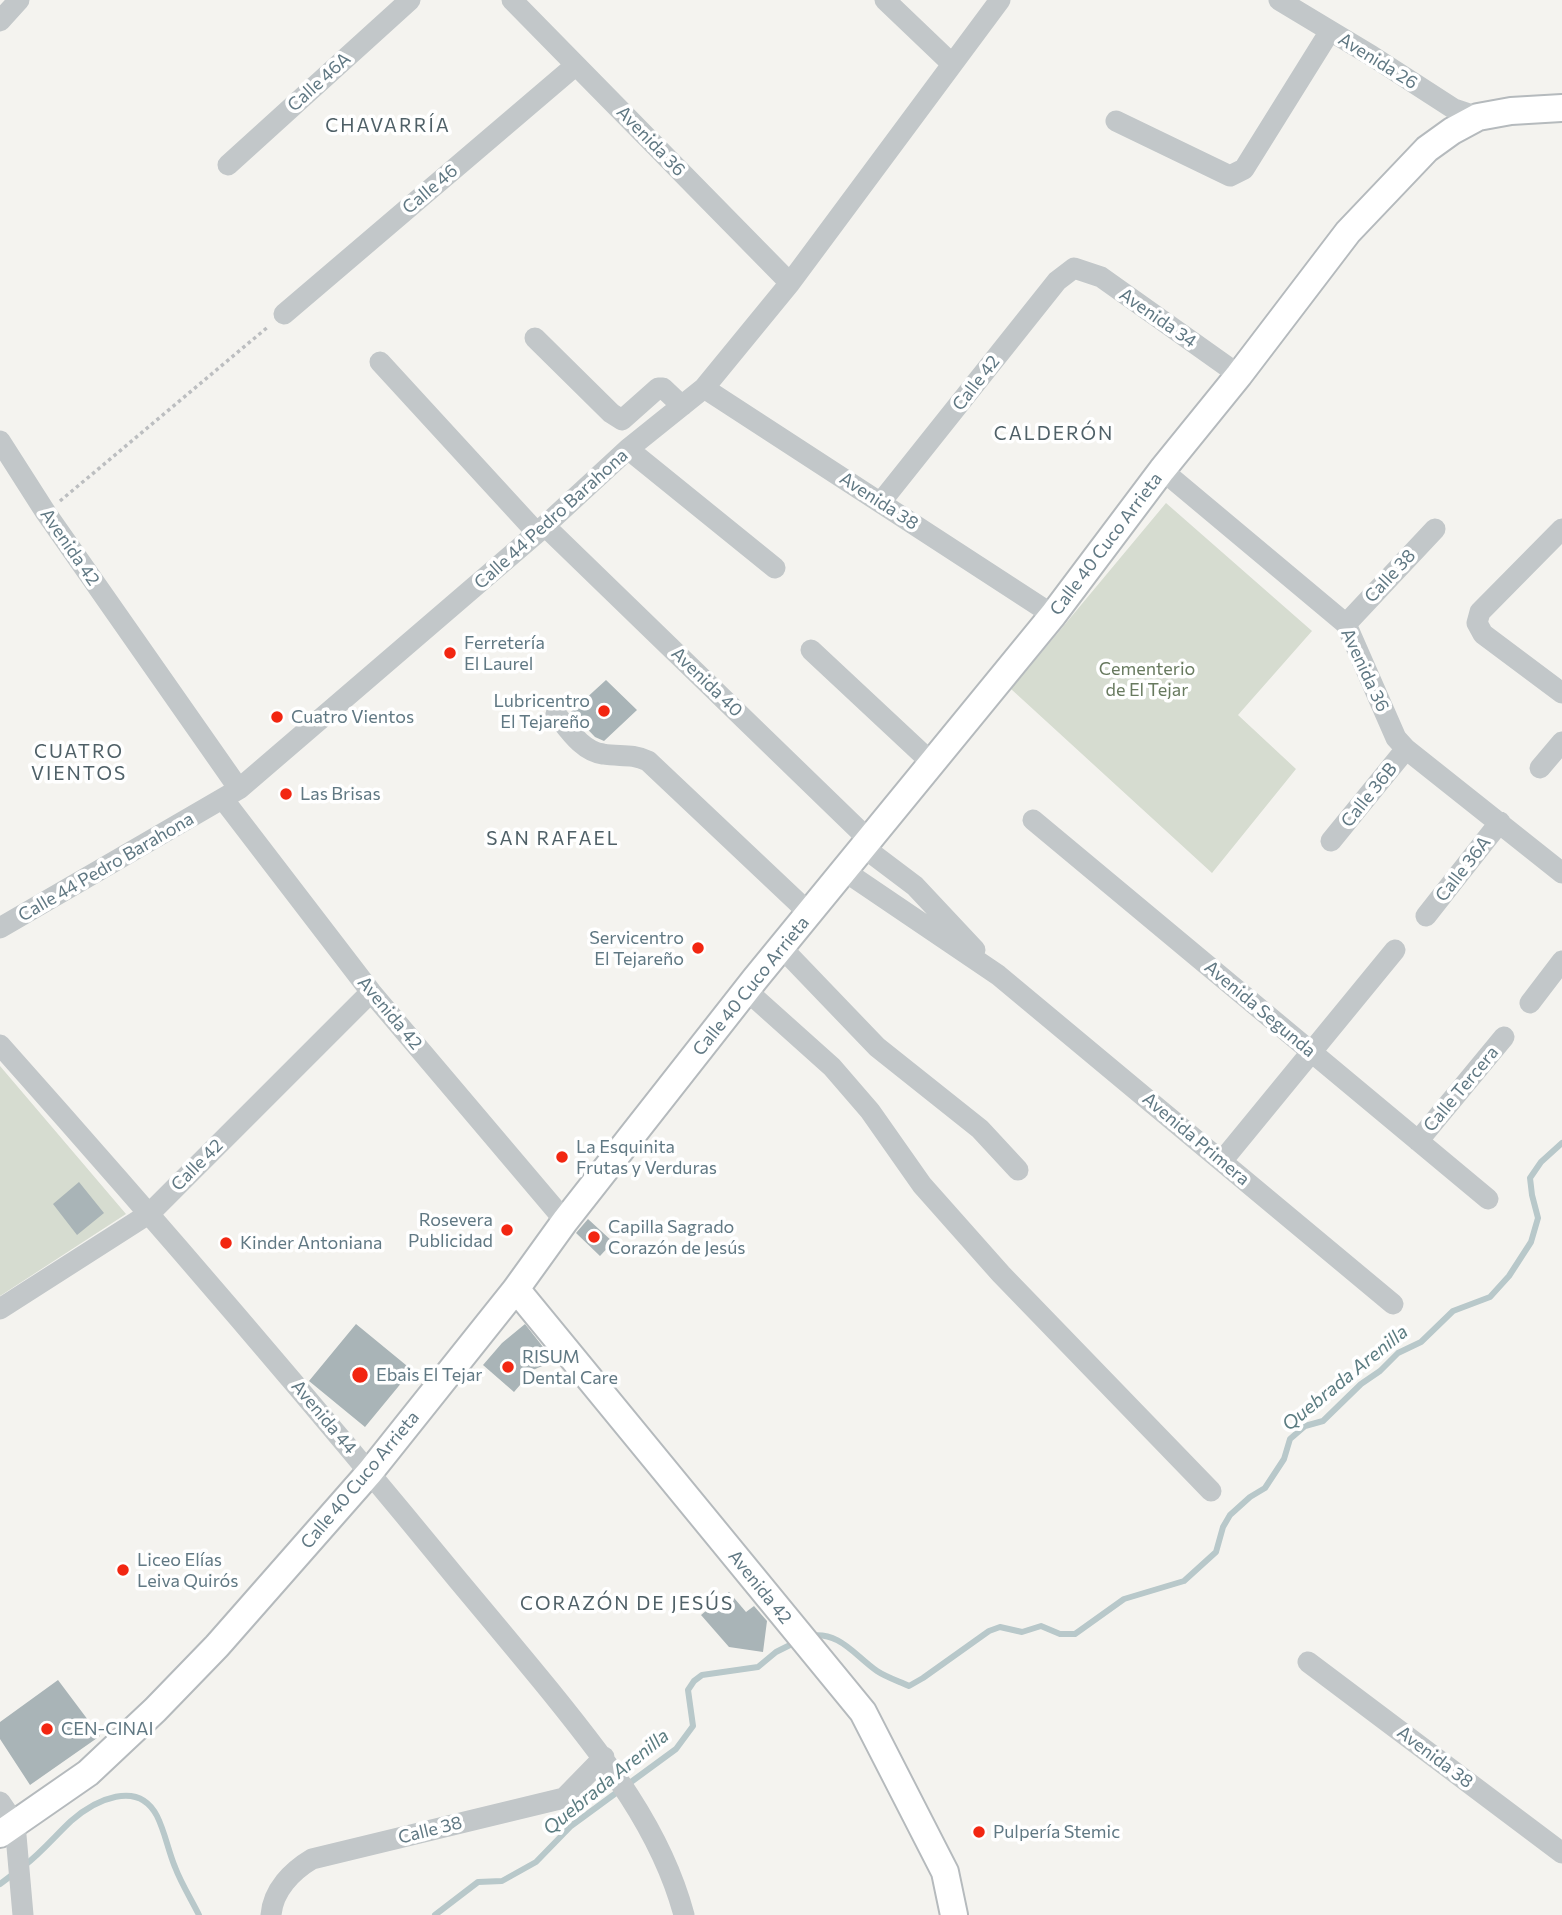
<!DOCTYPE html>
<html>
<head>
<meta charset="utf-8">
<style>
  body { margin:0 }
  canvas { display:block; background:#f4f3ef }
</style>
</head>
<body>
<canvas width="1562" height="1915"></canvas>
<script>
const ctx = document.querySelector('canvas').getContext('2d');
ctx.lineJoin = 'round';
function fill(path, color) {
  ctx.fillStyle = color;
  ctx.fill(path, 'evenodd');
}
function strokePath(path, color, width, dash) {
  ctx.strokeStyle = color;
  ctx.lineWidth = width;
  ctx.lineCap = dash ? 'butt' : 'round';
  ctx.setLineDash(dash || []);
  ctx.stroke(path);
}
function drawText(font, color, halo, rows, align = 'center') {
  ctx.font = font + ' Commissioner,sans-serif';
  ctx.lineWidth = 7;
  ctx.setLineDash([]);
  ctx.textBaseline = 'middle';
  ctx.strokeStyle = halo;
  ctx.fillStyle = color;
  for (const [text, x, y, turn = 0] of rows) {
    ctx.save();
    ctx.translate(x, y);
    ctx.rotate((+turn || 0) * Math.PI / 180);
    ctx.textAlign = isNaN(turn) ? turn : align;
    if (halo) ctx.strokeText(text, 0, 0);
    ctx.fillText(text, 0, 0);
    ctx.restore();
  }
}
const green = new Path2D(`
  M1166,503l146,128 -74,84 58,54 -84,104 -201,-184z
  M0,1066l126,148 -126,82z`);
const stream = new Path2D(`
  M809,1636c31,-5 45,19 68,35 9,6 21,10 32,15l14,-8 66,-47 11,-4 22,5 19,-6 19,8h15l49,-35 60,-18 32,-29 7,-25 7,-12 20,-18 15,-9 19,-29 6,-20 15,-13 18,-5 38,-37 19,-13 18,-18 23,-11 32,-31 37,-14 19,-21 22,-34 7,-24 -6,-23 -2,-17 11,-16 21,-19
  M24,1866c18,-14 31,-30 47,-45 24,-21 67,-42 86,-5 8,16 11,34 18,51 6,16 16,32 24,48
  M0,1884l16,-12
  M435,1915l43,-33 24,-1 34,-19 35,-36 105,-77 17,-23 -5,-36 6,-9 8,-6 56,-8 18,-15 20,-10`);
const building = new Path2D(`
  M606,680l31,30 -33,31 -9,-4 -24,-25z
  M79,1182l25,31 -27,22 -24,-31z
  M588,1219l25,23 -13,14 -24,-23z
  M356,1324l56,46 -47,57 -56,-46z
  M525,1324l29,37 -21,9 -19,22 -31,-27 19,-22z
  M729,1592l17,20 8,-6 13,15 -4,31 -34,-5 -28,-32z
  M58,1680l42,56 -70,49 -30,-46v-17z`);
const path = new Path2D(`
  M60,501l209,-175`);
const minor = new Path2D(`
  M512,0l278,283
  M885,0l66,63
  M1279,0l93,56 82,53 24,8
  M0,21l19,-21
  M1116,121l114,55 14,-7 86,-138
  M228,165l182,-165
  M284,314l292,-249
  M535,338l76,75 11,7 36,-32h5l19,18
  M380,362l157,171
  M704,388l349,227
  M0,441l46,72 193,276
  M628,449l147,119
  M1162,470l184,154 50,114 10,11 156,124
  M881,502l176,-221 17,-13 27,9 138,98
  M545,526l323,313
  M1562,529l-82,83 -3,11 6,11 79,59
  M1346,624l89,-95
  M811,650l121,113
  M556,714c13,16 26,37 47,40 17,3 28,-1 45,7l161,152
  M1540,768l22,-26
  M223,799l148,193 194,229
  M1033,820l455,379
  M1331,841l75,-92
  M862,846l53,40 60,64
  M843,870l155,105 395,329
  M1426,916l74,-94
  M0,928l239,-139 298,-256 91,-84 76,-61 86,-105 210,-283
  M781,947l96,100 103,82 38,41
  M746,990l86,77 38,44 52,74 79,89 210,217
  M1530,1003l32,-42
  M0,1045c156,175 309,353 458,535 31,37 62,74 93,112 55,68 110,137 133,223
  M1418,1141l86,-104
  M1222,1161l173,-211
  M0,1309l150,-96 221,-221
  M1308,1662l254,191
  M0,1802l15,22 8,91
  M271,1915c2,-25 21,-44 41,-56l252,-61 40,-41`);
const major = new Path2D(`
  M516,1289l347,423 82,160 9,43
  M0,1834l88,-61 67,-63 62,-64 153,-174 146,-183 49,-68 190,-242 298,-364 109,-145 77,-95 109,-143 79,-83 25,-18 26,-14 33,-6 51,-3`);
const markers = [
  [450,653,7,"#f22611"],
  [604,711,7,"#f22611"],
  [277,717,7,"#f22611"],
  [286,794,7,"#f22611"],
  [698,948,7,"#f22611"],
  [562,1157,7,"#f22611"],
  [507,1230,7,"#f22611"],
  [594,1237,7,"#f22611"],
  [226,1243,7,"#f22611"],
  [508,1367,7,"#f22611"],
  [360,1375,9,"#f22611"],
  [123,1570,7,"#f22611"],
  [47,1729,7,"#f22611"],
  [979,1832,7,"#f22611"]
];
const streetNames = [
  ["Avenida 26",1378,61,32],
  ["Calle 46A",319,82,-42],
  ["Avenida 36",651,141,46],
  ["Calle 46",430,189,-40],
  ["Avenida 34",1158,318,35],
  ["Calle 42",976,383,-52],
  ["Avenida 38",879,501,33],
  ["Calle 44 Pedro Barahona",551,519,-42],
  ["Calle 40 Cuco Arrieta",1106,544,-53],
  ["Avenida 42",70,547,55],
  ["Calle 38",1390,576,-47],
  ["Avenida 36",1365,670,65],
  ["Avenida 40",707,682,44],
  ["Calle 36B",1369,795,-51],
  ["Calle 44 Pedro Barahona",106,867,-30],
  ["Calle 36A",1463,869,-52],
  ["Calle 40 Cuco Arrieta",751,986,-51],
  ["Avenida Segunda",1260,1009,40],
  ["Avenida 42",390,1013,50],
  ["Calle Tercera",1461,1089,-50],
  ["Avenida Primera",1196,1139,40],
  ["Calle 42",197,1165,-45],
  ["Avenida 44",324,1417,50],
  ["Calle 40 Cuco Arrieta",360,1480,-50],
  ["Avenida 42",760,1587,51],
  ["Avenida 38",1435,1757,37],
  ["Calle 38",430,1830,-14]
];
const poiNames = [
  ["Ferretería",464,643],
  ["El Laurel",464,664],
  ["Lubricentro",590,701,"right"],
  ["El Tejareño",590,722,"right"],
  ["Cuatro Vientos",291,717],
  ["Las Brisas",300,794],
  ["Servicentro",684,938,"right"],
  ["El Tejareño",684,959,"right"],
  ["La Esquinita",576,1147],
  ["Frutas y Verduras",576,1168],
  ["Rosevera",493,1220,"right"],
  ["Publicidad",493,1241,"right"],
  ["Capilla Sagrado",608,1227],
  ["Corazón de Jesús",608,1248],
  ["Kinder Antoniana",240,1243],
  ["RISUM",522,1357],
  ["Dental Care",522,1378],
  ["Ebais El Tejar",376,1375],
  ["Liceo Elías",137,1560],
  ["Leiva Quirós",137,1581],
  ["CEN-CINAI",61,1729],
  ["Pulpería Stemic",993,1832]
];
const parkNames = [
  ["Cementerio",1147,669],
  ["de El Tejar",1147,690]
];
const neighbourhoodNames = [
  ["CHAVARRÍA",388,126],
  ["CALDERÓN",1054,434],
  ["CUATRO",79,752],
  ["VIENTOS",79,774],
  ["SAN RAFAEL",553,839],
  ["CORAZÓN DE JESÚS",627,1604]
];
const waterNames = [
  ["Quebrada Arenilla",1345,1378,-39],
  ["Quebrada Arenilla",606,1782,-39]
];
fill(green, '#d6dcd0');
strokePath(stream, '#b8c8ca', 6);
fill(building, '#a9b4b7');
strokePath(major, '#b5babd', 30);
strokePath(path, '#bcbec0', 3.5, [3.5, 3.5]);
strokePath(minor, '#c2c7c9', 21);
strokePath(major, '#fff', 26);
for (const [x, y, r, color] of markers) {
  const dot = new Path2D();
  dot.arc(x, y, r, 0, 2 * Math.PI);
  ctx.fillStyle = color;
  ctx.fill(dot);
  strokePath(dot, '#fff', 2.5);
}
drawText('18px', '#607883', '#fff', streetNames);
drawText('18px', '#607883', '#fff', poiNames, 'left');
drawText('18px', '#687a5f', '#fff', parkNames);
ctx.letterSpacing = '2px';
drawText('19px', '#4f6067', '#fff', neighbourhoodNames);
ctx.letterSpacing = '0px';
drawText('italic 19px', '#5b7c81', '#fff', waterNames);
</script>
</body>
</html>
